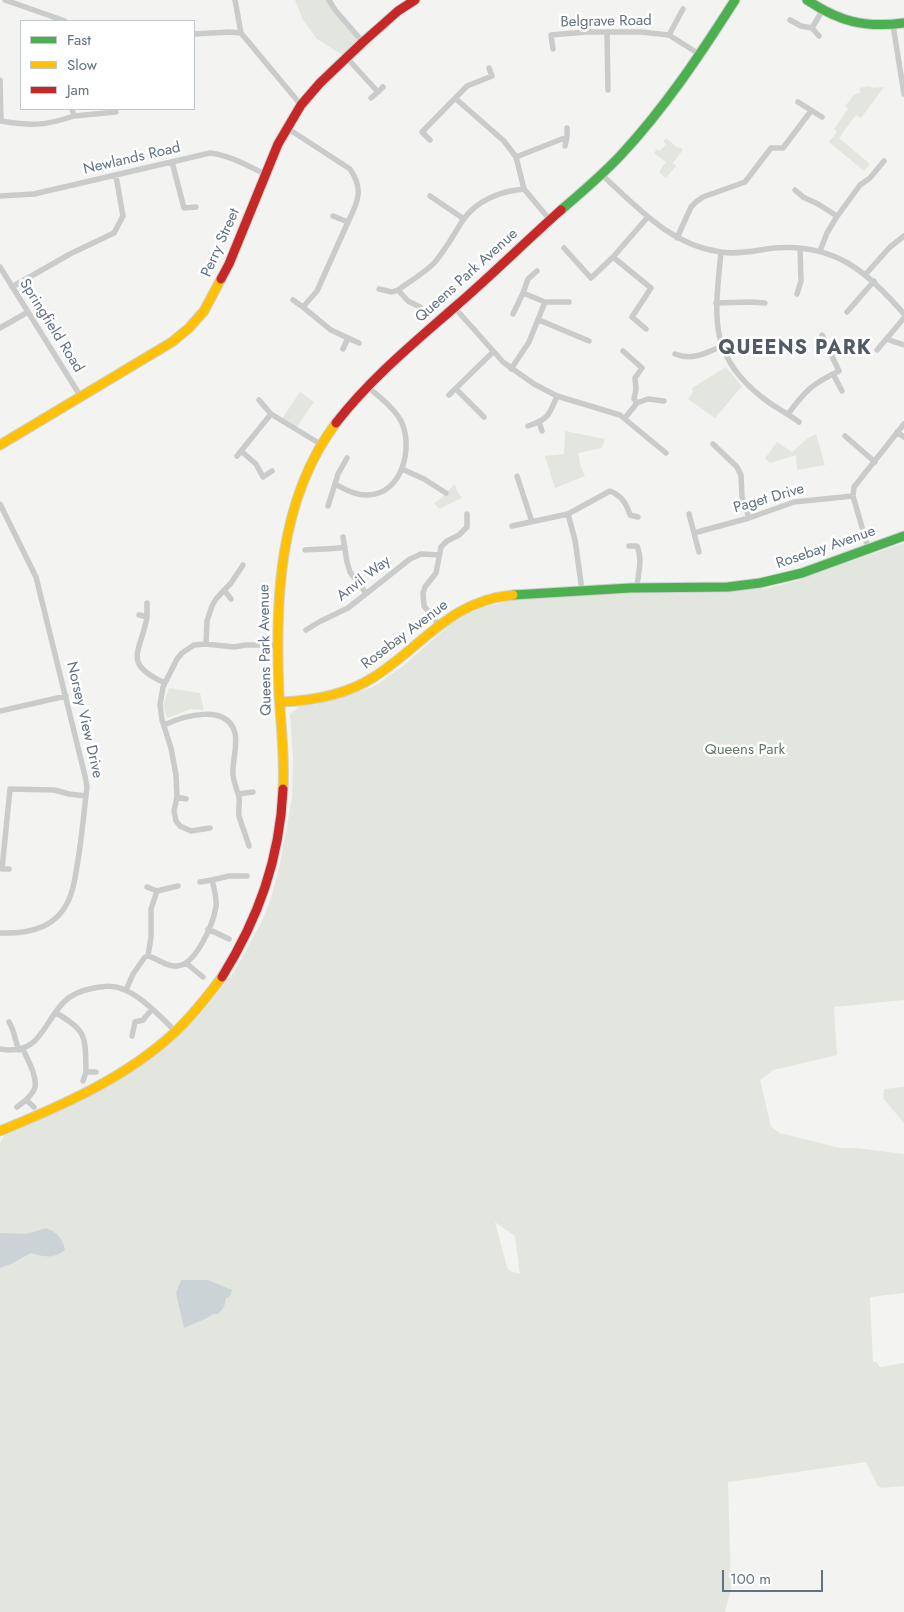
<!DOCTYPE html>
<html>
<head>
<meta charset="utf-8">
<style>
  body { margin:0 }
  #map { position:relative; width:904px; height:1612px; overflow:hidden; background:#f3f3f1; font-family:Jost,sans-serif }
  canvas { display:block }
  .legend { position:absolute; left:20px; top:20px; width:175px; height:90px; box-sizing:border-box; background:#fff; border:1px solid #c0c7cd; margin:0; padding:6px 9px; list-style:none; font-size:15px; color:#627282 }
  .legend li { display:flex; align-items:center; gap:10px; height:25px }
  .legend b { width:25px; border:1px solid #c0c7cd }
  .scale { position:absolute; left:722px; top:1570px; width:101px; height:22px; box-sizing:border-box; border:2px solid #627282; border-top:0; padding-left:6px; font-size:15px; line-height:18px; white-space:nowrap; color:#627282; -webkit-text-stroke:4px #fff; paint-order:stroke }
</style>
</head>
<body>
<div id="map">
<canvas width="904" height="1612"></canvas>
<ul class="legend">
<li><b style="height:6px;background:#4caf50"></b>Fast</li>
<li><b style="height:6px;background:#ffc107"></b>Slow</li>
<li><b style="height:6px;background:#c62828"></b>Jam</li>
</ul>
<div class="scale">100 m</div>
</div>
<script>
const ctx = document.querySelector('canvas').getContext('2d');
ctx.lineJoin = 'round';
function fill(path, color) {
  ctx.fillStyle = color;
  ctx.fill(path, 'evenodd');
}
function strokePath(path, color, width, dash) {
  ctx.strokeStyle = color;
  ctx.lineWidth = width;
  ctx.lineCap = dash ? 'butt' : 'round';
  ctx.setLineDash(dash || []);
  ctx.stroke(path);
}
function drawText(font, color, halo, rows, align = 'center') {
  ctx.font = font + ' Jost,sans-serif';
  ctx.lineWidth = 5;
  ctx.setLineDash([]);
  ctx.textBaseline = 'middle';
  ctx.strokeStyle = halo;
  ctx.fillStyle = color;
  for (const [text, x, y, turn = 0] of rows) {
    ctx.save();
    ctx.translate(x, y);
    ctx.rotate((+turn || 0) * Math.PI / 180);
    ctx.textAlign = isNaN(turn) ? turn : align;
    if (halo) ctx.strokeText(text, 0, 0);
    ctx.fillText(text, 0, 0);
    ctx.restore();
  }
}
const green = new Path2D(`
  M295,0h34l34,42 -16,16 -30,-19 -14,-19z
  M869,86l4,2 11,-1 -23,31 -5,-3 -17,23 31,26 -6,7 -35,-29 8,-10 -3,-3 14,-20 -3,-3 10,-12 5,-1v-5z
  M666,138l12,10 2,-1 3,3 -10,13 3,3 -10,12 -7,-6 7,-10 -12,-9 3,-4 3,2 6,-7 -3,-2z
  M726,367l16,19 -27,32 -27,-19 5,-7 -1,-4z
  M300,392l14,10 -19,27 -14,-9z
  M565,431l40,8 -3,9 -24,5 3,14 4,9 -30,12 -10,-32 19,-2z
  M816,434l9,31 -28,5 -1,-15 -26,8 -5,-5 12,-16 15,10 16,-14z
  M455,484l2,7 5,7 -23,11 -5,-6 6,-4z
  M904,543v457l-70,7 3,48 -64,15 -13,10 11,47 9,6 60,15h16l48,6v139l-34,4 3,65h3l4,5 24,-4v123l-23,2 -4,-3 -11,-23 -138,20 3,108 -6,22h-725v-469l5,-9 83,-38 61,-37 28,-23 23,-22 34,-42 29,-53 8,-21 9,-35 12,-65 1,-40 -3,-44 11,-9h13l59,-18 30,-21 50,-44 27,-14 32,-8 145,-8 64,1 47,-5 24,-6zM495,1222l20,14 5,38 -10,-3 -3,-4z
  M169,688l31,5 4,17 -13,-1 -24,9 -4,-12z
  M904,1087v36l-21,-25 1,-9z`);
const water = new Path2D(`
  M46,1228c11,4 17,11 19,22 -10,9 -22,7 -34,3l-20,11 -11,4v-35l26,1z
  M181,1280h27l24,10 -2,6 -4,2 -2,9 -6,7h-5l-6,4 -23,10 -8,-35z`);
const street = new Path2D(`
  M5,0l60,21
  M235,0l6,33
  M329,0l6,10 28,32
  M790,20l11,6 11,2 7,8
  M893,25l11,69
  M812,28l10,-17
  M607,33l1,57
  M194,34l35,-2 12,1 60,72
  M669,35l14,-26
  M553,49l-2,-14 35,-3h55l28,3 30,19
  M347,58l31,34 5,-5
  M0,80l1,41c31,5 43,5 73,-5l-2,-7
  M371,98l7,-6
  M456,99l48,42 12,16 8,32 26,31
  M798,102l24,15
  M74,116l42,-4
  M287,128l63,41c14,20 8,33 -2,53l-15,-6
  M430,140l-8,-8 45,-46 25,-10 -3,-8
  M565,146l2,-9
  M516,157l51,-20v-9
  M172,162l12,46 12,-1
  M601,174c36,33 69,71 120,78 18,3 36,-2 53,-4 60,-5 93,23 130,66
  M795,190l8,7 15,7 19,12
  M0,196l34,-2 176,-41c19,2 38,13 55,21
  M430,196l34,23
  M677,238l14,-31 5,-5 7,-5 42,-15 26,-34h12l28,-37
  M564,248l27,30 22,-21 34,-39
  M820,251l7,-18 9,-15 24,-33 10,-7 14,-17
  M721,252c-6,63 -14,103 42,146 11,9 24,15 36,24
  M613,257l38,31 -19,29 14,12
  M0,267l81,130
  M865,275l25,-28 14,-11
  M12,287l58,-33 44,-21 9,-17 -7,-40
  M379,289l13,3 6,-2c12,-9 27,-17 37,-28 11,-13 19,-28 28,-42 14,-20 38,-29 61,-31
  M398,290l10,11 12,6
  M523,293l5,-14 9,-8
  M797,294l4,-13 -1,-33
  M293,300l10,7
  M545,302h24
  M716,303l34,-1 15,1
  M454,307l49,55 31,22 23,12 63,19 46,38
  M847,312l27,-31
  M539,320l50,21
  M0,328l28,-16
  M348,338l11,5
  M886,339l18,6
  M343,349l5,-11 -17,-8 -28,-23 14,-16 31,-69
  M877,350l27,-32
  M623,351l19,17 -7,10 1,11 -2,10 3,4 -12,15
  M675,354c17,7 31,-1 47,-8
  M511,369l18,-27 16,-40 -22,-9 -10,21
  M833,374l9,17
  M456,389l28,28
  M449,395l44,-43
  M259,400l12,14 51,31
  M637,403l11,-4 16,2
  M788,414c18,-24 24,-30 51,-43l-17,-36
  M539,422l3,9
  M528,426c21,-7 21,-11 29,-30
  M897,432l7,5
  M845,436l30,26
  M713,444l24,23 4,8 1,22 7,21
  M241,451l15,13 7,13 9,-6
  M237,456l34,-42
  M402,469l22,10 22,14
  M517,476l15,46
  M335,484l3,-10 9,-16
  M0,504l36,73 49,199 2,11c-3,24 -5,49 -9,73 -2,11 -3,23 -7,34 -11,33 -39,40 -71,39
  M328,506l7,-22c10,5 21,12 33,11 34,-1 45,-46 34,-72 -7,-15 -23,-26 -34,-36
  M568,514l42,-23c12,5 16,12 20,24l8,2
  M689,514l10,38
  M512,526l56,-12 7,26 7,50
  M694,533l55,-15 45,-16 59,-6
  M343,537l4,25 3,10 16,21
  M629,546h8c6,14 1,27 0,41
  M868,548l-15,-52 1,-9 50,-63
  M305,550c14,-2 27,0 40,-3
  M224,590l7,9
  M139,615l8,2c-6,35 -26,46 18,66
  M147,617v-14
  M438,624l-14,-18 -1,-13 2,-6 11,-14 5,-26 6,-6 12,-6 8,-8v-13
  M306,630l13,-8 29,-14 62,-49 11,-5 18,1
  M206,644l1,-23 5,-15 4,-7 15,-16 12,-18
  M0,711l66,-15
  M164,725c19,-9 63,-22 71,8 3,13 -3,28 -2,42 1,8 4,15 6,22 1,7 -1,13 0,19 3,10 7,20 10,30
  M238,794l15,-2
  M177,797l9,2
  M210,828l-19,3 -11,-5 -4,-5 -2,-10 3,-14 -1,-22 -5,-27 -9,-28 -2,-15 3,-18 14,-28 5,-6 12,-8 12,-1 28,3 12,-2h32
  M9,869h-7l8,-80 44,1 15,4 17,2
  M212,880l17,-4h18
  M147,887l10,4
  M208,929l21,10
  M148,956l3,-19v-28l6,-18 21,-5
  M186,963l17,14
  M126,990l7,-16 12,-17 3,-1c10,2 17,11 29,10 19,-1 36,-42 39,-59 1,-9 -2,-19 -4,-27l-12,2
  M56,1013c32,18 29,24 30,59h10
  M9,1022c5,7 6,19 10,28
  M132,1036l3,-14 8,-2 9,-11
  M0,1049c40,7 42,-24 63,-46 8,-9 20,-13 31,-15 11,-2 21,-3 31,2 17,7 37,28 50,41
  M23,1049c4,10 14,26 12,38 -1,5 -5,9 -9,13l8,7
  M83,1081l3,-9
  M17,1107l9,-7`);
const fast = new Path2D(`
  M807,0c33,22 58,28 97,23
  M561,210c20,-17 40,-34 59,-54 44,-47 80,-101 115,-156
  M513,595l117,-7 98,-1 32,-4 42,-10 102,-37`);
const slow = new Path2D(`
  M0,445l172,-103 17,-14 15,-17 17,-32
  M280,702c33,-1 66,-7 94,-25 50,-32 75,-76 139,-82
  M283,789c2,-31 -2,-63 -4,-95 -4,-92 -1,-194 57,-271
  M0,1131c61,-25 126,-53 175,-99 17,-16 32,-35 47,-55`);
const jam = new Path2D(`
  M221,279l8,-15 49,-120 23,-39 19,-22 43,-41 35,-31 17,-11
  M336,423c35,-45 78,-80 120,-117 36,-31 69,-64 105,-96
  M222,977c36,-58 58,-118 61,-188`);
const streetNames = [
  ["Belgrave Road",606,22,-1],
  ["Newlands Road",132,159,-13],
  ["Perry Street",221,243,-66],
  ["Queens Park Avenue",467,276,-42],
  ["Springfield Road",51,326,58],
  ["Paget Drive",769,499,-16],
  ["Rosebay Avenue",826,548,-19],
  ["Anvil Way",364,579,-38],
  ["Rosebay Avenue",405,635,-37],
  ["Queens Park Avenue",266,650,-91],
  ["Norsey View Drive",84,720,77]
];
const parkNames = [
  ["Queens Park",745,750]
];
const districtNames = [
  ["QUEENS PARK",795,349]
];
fill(green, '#e2e6df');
fill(water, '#cbd3d6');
strokePath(fast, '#cfd1d1', 11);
strokePath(slow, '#cfd1d1', 11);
strokePath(jam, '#cfd1d1', 11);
strokePath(street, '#cacccc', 5.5);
strokePath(fast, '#4caf50', 9);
strokePath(slow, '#ffc107', 9);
strokePath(jam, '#c62828', 9);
drawText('15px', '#627282', '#fff', streetNames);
drawText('15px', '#647961', '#fff', parkNames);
ctx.letterSpacing = '1px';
drawText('bold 20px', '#505b67', '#fff', districtNames);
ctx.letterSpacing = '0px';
</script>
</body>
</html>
